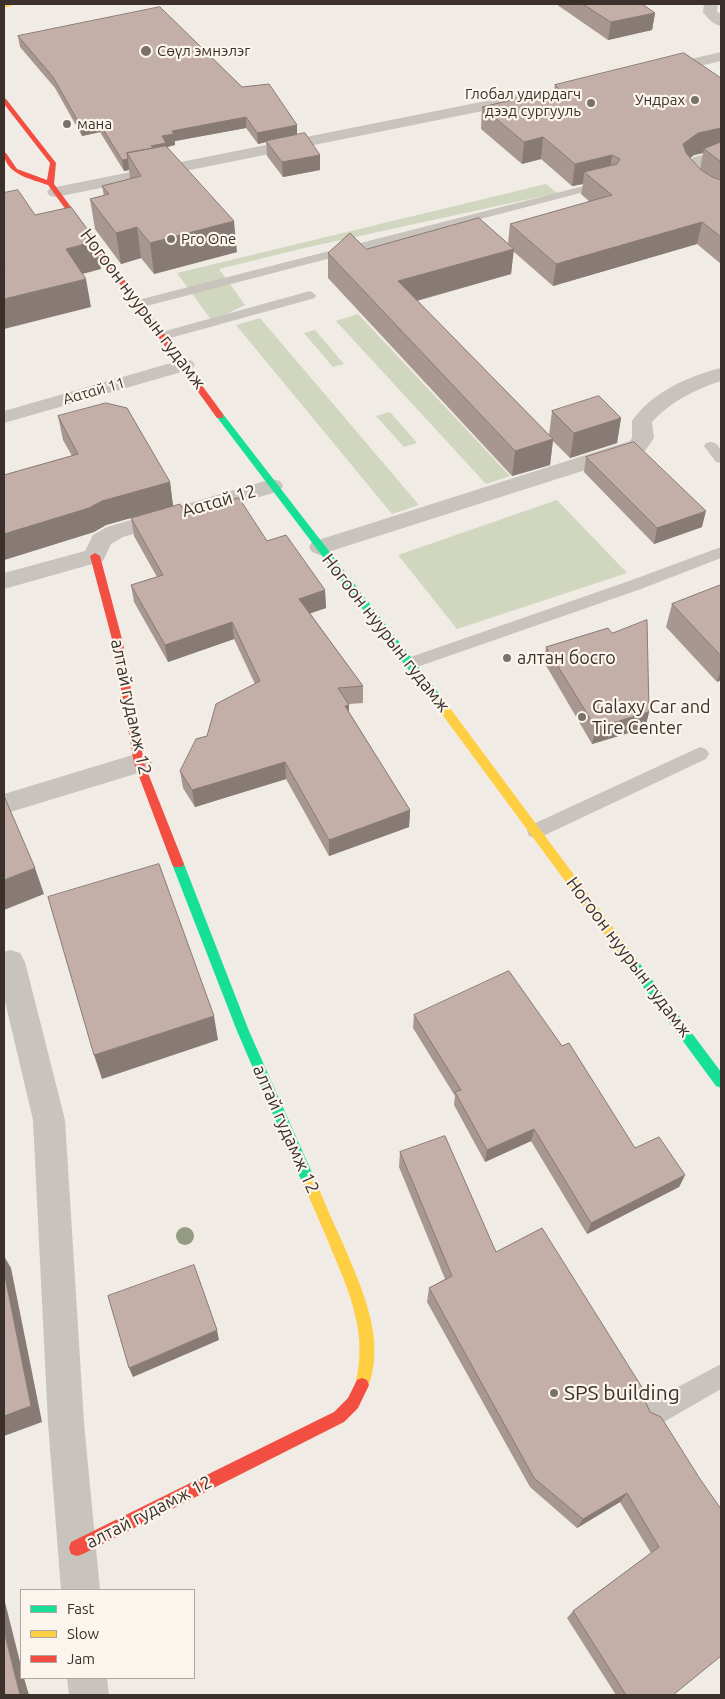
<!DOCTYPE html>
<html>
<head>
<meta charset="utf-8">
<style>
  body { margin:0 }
  #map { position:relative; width:725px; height:1699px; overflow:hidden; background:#f0ebe5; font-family:Ubuntu,sans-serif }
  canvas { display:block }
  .frame { position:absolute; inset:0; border:5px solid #3b302b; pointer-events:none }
  .legend { position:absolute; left:20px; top:1589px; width:175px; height:90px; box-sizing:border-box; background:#fbf5ee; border:1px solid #aea6a0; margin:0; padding:6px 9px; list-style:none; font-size:15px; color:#3b302b }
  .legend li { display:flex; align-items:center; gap:10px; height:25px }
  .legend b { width:25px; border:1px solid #aea6a0 }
</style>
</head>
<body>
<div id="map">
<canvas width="725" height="1699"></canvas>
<div class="frame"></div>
<ul class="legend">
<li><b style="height:6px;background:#16e098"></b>Fast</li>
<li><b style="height:6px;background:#ffcf43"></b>Slow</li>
<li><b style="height:6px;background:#f24e42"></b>Jam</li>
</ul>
</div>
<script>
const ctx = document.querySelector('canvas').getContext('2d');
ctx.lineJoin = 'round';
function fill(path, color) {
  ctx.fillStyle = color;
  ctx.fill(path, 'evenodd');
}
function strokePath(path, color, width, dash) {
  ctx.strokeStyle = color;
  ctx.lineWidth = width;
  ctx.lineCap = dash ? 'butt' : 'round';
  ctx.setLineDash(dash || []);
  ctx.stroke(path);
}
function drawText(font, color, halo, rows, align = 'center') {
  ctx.font = font + ' Ubuntu,sans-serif';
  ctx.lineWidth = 4.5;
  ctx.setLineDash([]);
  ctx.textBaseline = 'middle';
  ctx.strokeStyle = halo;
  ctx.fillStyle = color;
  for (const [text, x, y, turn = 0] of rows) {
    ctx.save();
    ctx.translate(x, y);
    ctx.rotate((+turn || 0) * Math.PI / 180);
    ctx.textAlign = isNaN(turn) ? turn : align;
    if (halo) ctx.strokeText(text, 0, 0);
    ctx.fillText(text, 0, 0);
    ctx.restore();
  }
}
const green = new Path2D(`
  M546,184l11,9 -253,55 -85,21 26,36 -33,16 -35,-48z
  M358,314l152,162 -24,8 -150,-163z
  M260,318l159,187 -27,9 -156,-189z
  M315,330l29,34 -11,3 -29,-34z
  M390,412l27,31 -13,4 -28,-31z
  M557,500l70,73 -170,56 -59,-74z`);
const lane = new Path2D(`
  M607,180l6,3 -2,2 -472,123 -6,-4 1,-3z
  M310,291l6,4 -1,3 -152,42 -7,-4 2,-3z
  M711,442c11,2 10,12 10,21l-5,-1 -12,-16 2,-3z
  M721,547v11l-80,31 -224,78 -6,2 -6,-2 -2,-4 2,-4 224,-78z
  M700,747l6,2 3,5 -3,5 -163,77 -7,2 -7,-2 -2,-5 2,-5z
  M721,1364v25l-59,34 -9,3 -9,-3 -3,-9 3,-9z`);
const street = new Path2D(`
  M704,4h14l-1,7 4,4v11c-7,-1 -14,-8 -18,-14z
  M721,52v9l-59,14 -5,-2 -3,-3 3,-3z
  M541,90l6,2 2,3 -2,3 -491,99 -6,-1 -3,-4 3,-4 6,-1z
  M721,150v10l-15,5 -9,5 3,5 21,15v13c-17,-4 -34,-20 -41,-35l14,-11z
  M185,359l7,2 3,4 -3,4 -188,54v-12z
  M721,368v13c-25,8 -51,21 -69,41l2,16 -9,13 -317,101 -8,3 -8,-3 -3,-5 3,-5 318,-101 2,-3v-17c19,-28 56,-45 89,-53z
  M272,479l8,2 3,5 -3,5 -157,46 -12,7 -8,17 -99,28v-16l81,-22 8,-16 14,-8z
  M139,753l9,3 4,7 -4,7 -144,44v-20z
  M10,950l10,3 5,9 40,158 19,303 16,167h-39l-13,-167 -15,-303 -29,-123v-45z
  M67,1678h40l2,17h-40z`);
const fast = new Path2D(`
  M220,413l3,1 218,282 1,3 -1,3h-8l-217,-286z
  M178,859l4,2 2,3 65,167 68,153 -2,5 -5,1 -5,-1 -68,-158 -65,-167 2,-3z
  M631,956l4,1 86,115v16l-5,-2 -89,-121 -2,-4 2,-4z`);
const slow = new Path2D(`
  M4,4h12l-12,4z
  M437,695l4,1 194,261 2,4 -2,4 -4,1 -4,-1 -194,-263 -1,-3z
  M310,1178l5,1c9,23 19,45 29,67 19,45 43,96 23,144l-5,2 -5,-2 -2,-5c13,-48 -4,-90 -23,-134 -9,-22 -19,-45 -29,-67l2,-5z`);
const jam = new Path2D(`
  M4,98l2,1 50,64 -2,21 169,230v4h-6l-169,-233c-17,-6 -44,-11 -44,-33l2,1 11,16 30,11 3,-17 -46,-59z
  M95,553l5,3 23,87 21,120 40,101 -2,3h-8l-2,-3 -38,-101 -21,-120 -23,-87z
  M362,1378l5,2 2,5 -11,23 -14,14 -261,132 -6,2 -6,-2 -2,-6 2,-6 263,-130 14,-14 9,-18z`);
const trees = [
  [185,1236]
];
const wall = new Path2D(`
  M556,4h86l13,9 -3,17 -44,10z
  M18,36l224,51 55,48 23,35 -37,7 -16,-21 -1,-14 -8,2 -12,-16 -71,13v4l-8,2 70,105 -83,22 -13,-16 -20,6 -26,-35 -5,-30 14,-3 -2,-10 28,-7 -1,-9 -5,1 -24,-39 -18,4 -27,-48 -35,-41z
  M721,78v186l-24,-20 -144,42 -40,-35 -2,23 -94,27 132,134 3,-24 69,7 -4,25 -47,15 -17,-17 -3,24 -38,11 -184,-198v-25l38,-4 142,-5 2,-20 80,-22 -9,-8 2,-10 -11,2 -31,-27 -19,5 -41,-35 1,-22 72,-17 1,-5zM703,153l-3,16 -10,-11 4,-3z
  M58,416l112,66 3,24 12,8 82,27 58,49 1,18 -16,5 53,73v17l-14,1v8l61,98 -1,17 -80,29 -43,-77 -91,28 -12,-19 -3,-17 27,-35 48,-52 -21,-45 -66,23 -34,-60 -3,-17 26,-8 -23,-41 -3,-18 -25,7 -12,7 -90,28v-85l68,-19 -9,-16z
  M586,457l116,70 -48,17 -70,-72z
  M721,585v95l-4,2 -51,-55 6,-23z
  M612,633l37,79 -4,16 -53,16 -48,-82 2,-15z
  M414,1015l148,31 73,102 50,27 -6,12 -92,47 -56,-93 -46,21 -31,-57 1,-9 -42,-68z
  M400,1152l96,100 150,151 27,292h-57l-49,-77 6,-7 78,-58 -31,-51 -43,26 -47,-41 -103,-185 2,-14 16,-9 -46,-112z`);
const shadedWall = new Path2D(`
  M655,13l-3,17 -44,10 3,-18z
  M246,117v11l-71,13v4l-8,2 -9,9 -7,-10 11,-10 10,-5z
  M98,121l2,11 -18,4 -2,-11z
  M297,125v11l-31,5v1l-8,2 -1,-11z
  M721,128v21h-17l-1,4 -9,2 -15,12 4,-23 15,-11z
  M543,137l-2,22 -19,5 2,-22z
  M320,155v15l-37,7 -1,-15z
  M612,155l-3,22 -25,-5 -1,12 -11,2 3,-22z
  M128,159l1,11 -5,1 -2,-11z
  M234,221l3,31 -83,22 -4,-31z
  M702,222l-5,22 -144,42 3,-22z
  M137,227l4,31 -20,6 -5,-31z
  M96,241l5,28 -30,8 -5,-28z
  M514,249l-3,25 -114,32 1,-25z
  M86,279l5,28 -87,22v-30z
  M621,418l-4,25 -47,15 4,-25z
  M553,439l-3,26 -38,11 3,-25z
  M170,482l3,24 -67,19 -12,7 -90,28v-26l98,-33z
  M706,511l-4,16 -48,17 3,-16z
  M325,590l1,18 -26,9 -1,-18z
  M232,622l2,17 -66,23 -3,-17z
  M721,669v11l-4,2z
  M349,705v17l-4,-16z
  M649,712l-4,16 -53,16 4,-16z
  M285,762l1,17 -91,28 -3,-17z
  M410,810l-1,17 -80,29v-16z
  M35,868l9,26 -40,16v-30z
  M214,1016l4,24 -116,39 -8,-24z
  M534,1129l-3,12 -46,21 2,-12z
  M685,1175l-6,12 -92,47 4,-11z
  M4,1256l7,12 31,154 -38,14z
  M217,1330l2,10 -86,37 -4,-9z
  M627,1493l-7,9 -43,26 6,-9z
  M4,1598l17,68v12h3l5,17h-9l-16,-64z`);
const building = new Path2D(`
  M583,4h59l13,9 -44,9z
  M160,7l82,80 27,-3 28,41 -40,8 -11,-16 -74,14 2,3 -12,2 4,7 -15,3 2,2 -26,5 1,6 -6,1 -24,-39 -18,4 -27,-48 -35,-41z
  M684,53l37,25v50l-23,5 -15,11 3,9 14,16 12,8 9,3v57l-19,-15 -146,42 -46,-40 102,-29 -28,-23 33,-8 3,-5 -8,-4 -37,9 -32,-27 -19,5 -42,-35 77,-18 -4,-4z
  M305,133l15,22 -38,7 -16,-21z
  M721,142v20l-17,-13z
  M166,146l68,75 -84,22 -13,-16 -21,6 -26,-34 19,-5 -7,-8 39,-10 -14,-23z
  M18,190l17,25 36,-8 25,34 -30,8 20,30 -82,20v-34h1l-1,-3v-69z
  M479,218l35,31 -116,32 155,158 -38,12 -187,-198 22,-20 16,16z
  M599,396l22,22 -47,15 -22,-22z
  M106,403l21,5 43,74 -68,19 -13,7 -85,26v-59l74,-21 -20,-38z
  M634,442l72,69 -49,17 -71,-71z
  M239,498l28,43 19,-6 39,55 -26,9 64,87 -25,2 11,17 -4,1 65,104 -81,30 -44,-78 -93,28 -12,-19 16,-32 11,-3 9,-32 44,-23 -28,-59 -67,23 -34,-60 32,-10 -32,-57 49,-14 5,10z
  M721,585v71l-49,-52z
  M647,620l2,92 -53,16 -50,-81 62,-19 4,5z
  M4,796l31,72 -31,12z
  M159,864l55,152 -120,39 -46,-158z
  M509,971l53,75 7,-3 66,105 24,-11 26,38 -94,48 -57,-94 -47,21 -32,-58 6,-2 -47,-75z
  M445,1136l51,116 46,-24 106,169 -2,6 4,9 11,5 39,62 21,30v147l-48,39h-47l-53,-84 86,-64 -32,-54 -44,26 -49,-41 -105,-190 23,-12 -52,-124z
  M194,1265l23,65 -88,38 -21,-72z
  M4,1271l27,135 -27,10z
  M4,1631l16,64h-16z`);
const markers = [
  [146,51,6,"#7a716c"],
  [695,100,5,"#7a716c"],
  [591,103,5,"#7a716c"],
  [67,124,5,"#7a716c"],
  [171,239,5,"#7a716c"],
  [507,658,5,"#7a716c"],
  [582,717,5,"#7a716c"],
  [554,1393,5,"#7a716c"]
];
const farPoinames = [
  ["Сөүл эмнэлэг",157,51],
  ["Глобал удирдагч",581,94,"right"],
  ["дээд сургууль",581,111,"right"],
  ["Ундрах",685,100,"right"],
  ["мана",77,124],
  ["Pro One",181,239]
];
const farStreetnames = [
  ["Ααταй 11",94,391,-16]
];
const streetNames = [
  ["Ногоон нуурын гудамж",143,309,53],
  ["Ααταй 12",219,501,-16],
  ["Ногоон нуурын гудамж",386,633,52],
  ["алтай гудамж 12",131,707,78],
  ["Ногоон нуурын гудамж",629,957,53],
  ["алтай гудамж 12",286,1129,66],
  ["алтай гудамж 12",149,1512,-27]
];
const poiNames = [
  ["алтан босго",517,658],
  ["Galaxy Car and",592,707],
  ["Tire Center",592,728]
];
const nearPoinames = [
  ["SPS building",564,1393]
];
fill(green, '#d1d6bf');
fill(lane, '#c9c3be');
fill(street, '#c9c3be');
fill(fast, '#16e098');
fill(slow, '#ffcf43');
fill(jam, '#f24e42');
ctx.fillStyle = '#959b80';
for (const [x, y] of trees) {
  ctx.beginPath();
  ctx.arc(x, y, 9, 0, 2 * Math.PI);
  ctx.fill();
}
fill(wall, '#a89690');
fill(shadedWall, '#887a75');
fill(building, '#c3afa7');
strokePath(building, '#887a75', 1);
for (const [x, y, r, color] of markers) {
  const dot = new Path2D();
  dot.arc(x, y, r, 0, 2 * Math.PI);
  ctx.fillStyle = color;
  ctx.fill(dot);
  strokePath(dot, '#fbf5ee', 2);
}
drawText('15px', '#3b302b', '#fbf5ee', farPoinames, 'left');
drawText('15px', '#3b302b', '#fbf5ee', farStreetnames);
drawText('18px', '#3b302b', '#fbf5ee', streetNames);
drawText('18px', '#3b302b', '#fbf5ee', poiNames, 'left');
drawText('21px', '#3b302b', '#fbf5ee', nearPoinames, 'left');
</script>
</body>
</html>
